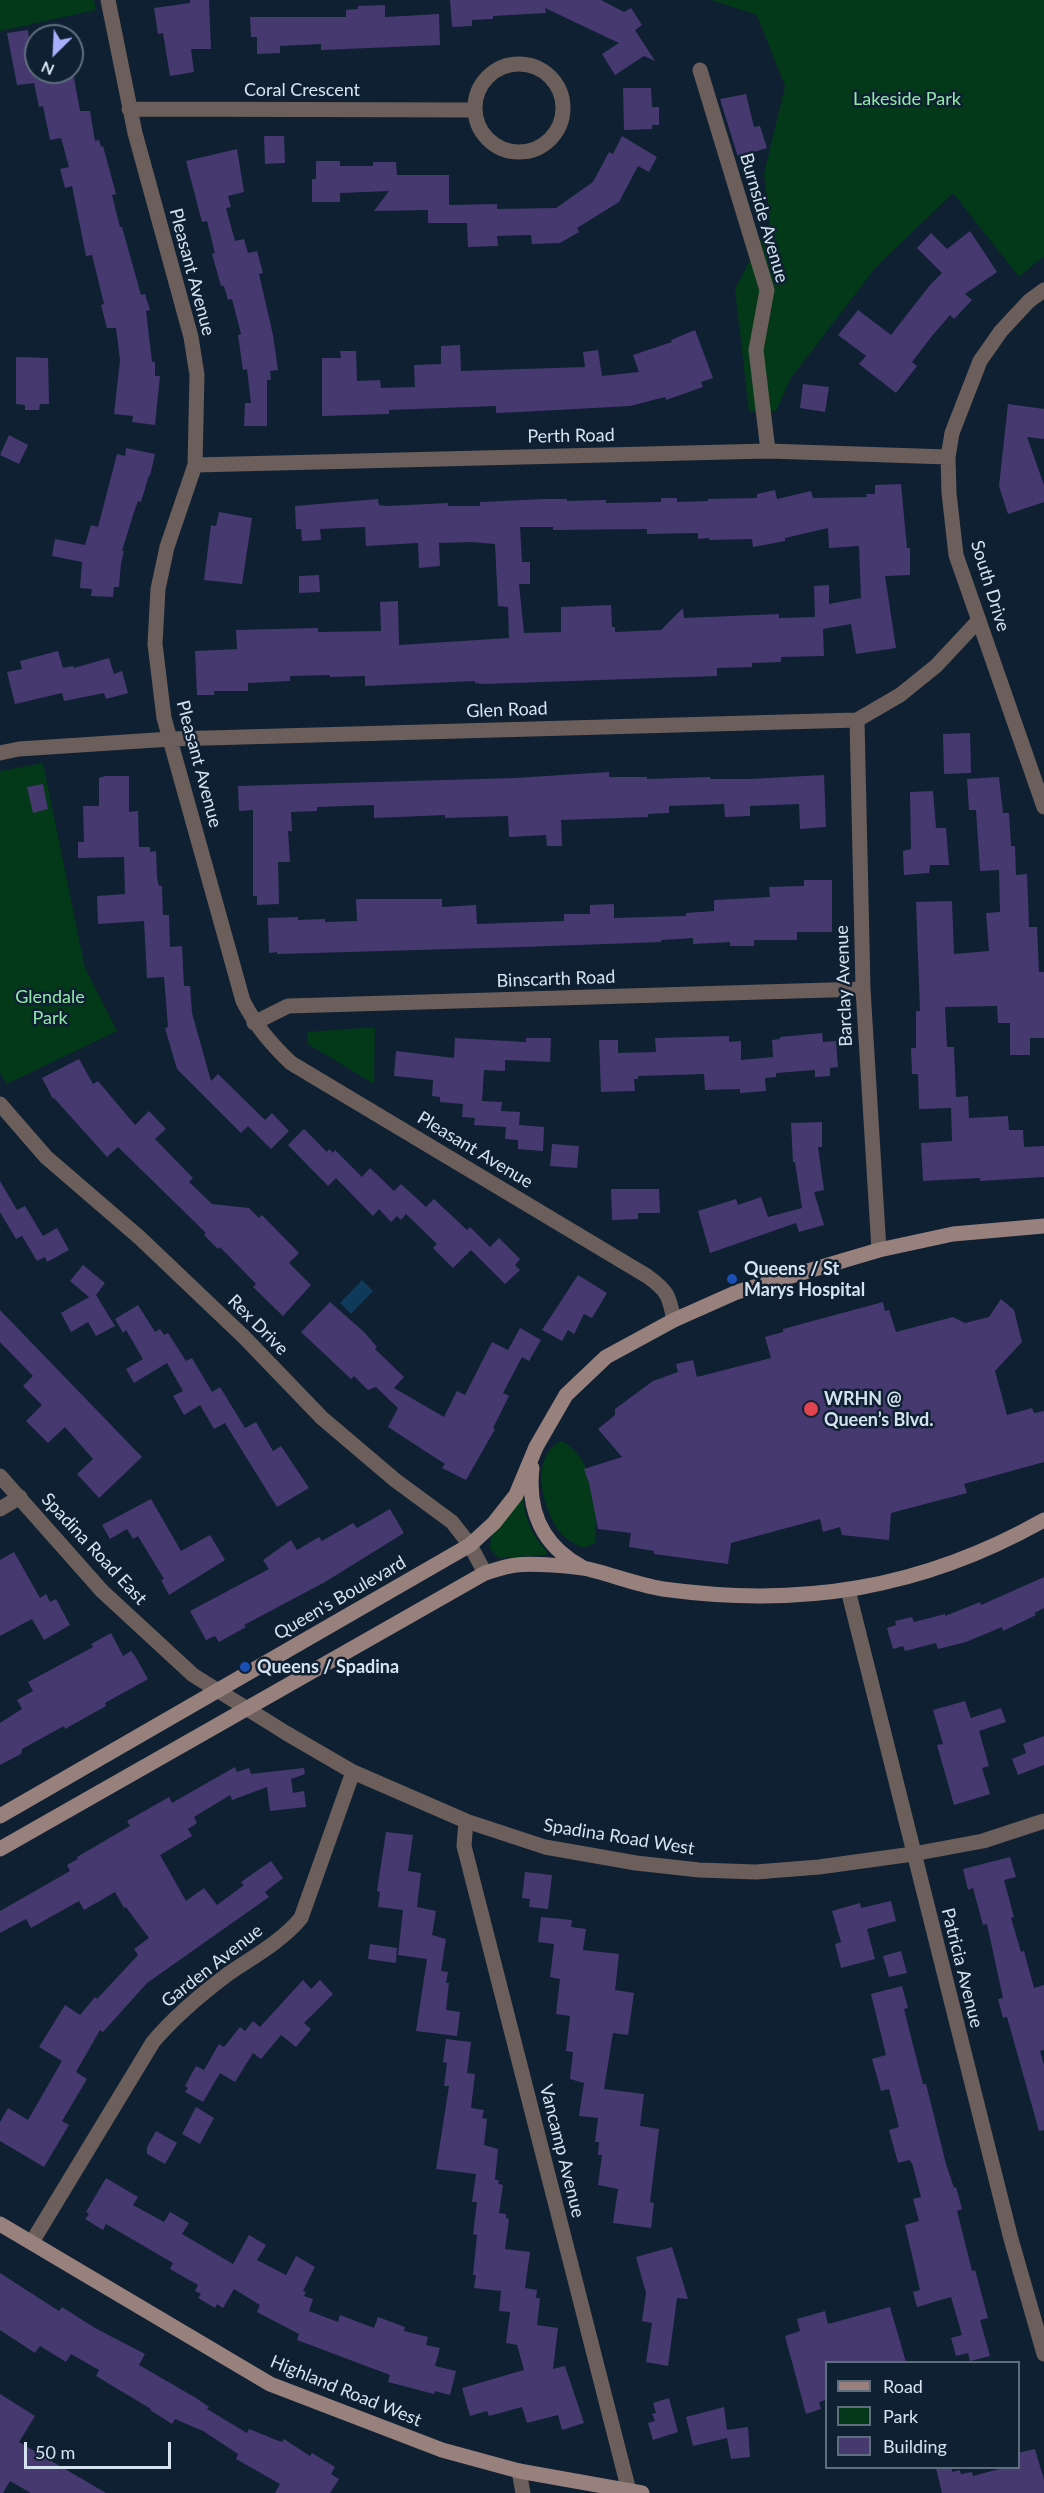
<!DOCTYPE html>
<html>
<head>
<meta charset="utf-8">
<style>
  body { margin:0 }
  #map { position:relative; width:1044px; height:2493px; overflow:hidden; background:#0e2032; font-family:Lato,sans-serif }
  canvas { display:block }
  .legend { position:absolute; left:825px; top:2361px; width:195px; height:108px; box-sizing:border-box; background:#0e2032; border:2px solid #5e6e7e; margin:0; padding:8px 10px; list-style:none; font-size:18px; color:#d6e2ef }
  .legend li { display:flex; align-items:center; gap:12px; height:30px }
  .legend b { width:30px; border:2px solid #5e6e7e }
  .north { position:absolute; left:24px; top:24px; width:60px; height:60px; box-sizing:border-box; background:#0e2032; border:2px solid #5e6e7e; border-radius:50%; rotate:204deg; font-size:16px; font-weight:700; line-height:24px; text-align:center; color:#d6e2ef }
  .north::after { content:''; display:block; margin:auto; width:21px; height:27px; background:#a8b0fc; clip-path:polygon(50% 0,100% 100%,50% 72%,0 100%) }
  .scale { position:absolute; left:24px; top:2442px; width:147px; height:27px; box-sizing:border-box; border:3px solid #d6e2ef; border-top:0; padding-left:8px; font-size:18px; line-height:21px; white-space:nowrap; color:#d6e2ef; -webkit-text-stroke:4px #0e2032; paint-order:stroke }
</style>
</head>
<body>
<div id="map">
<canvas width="1044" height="2493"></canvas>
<ul class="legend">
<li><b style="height:8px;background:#98817c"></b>Road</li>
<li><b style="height:16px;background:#033818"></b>Park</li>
<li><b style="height:16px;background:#463970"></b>Building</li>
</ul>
<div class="north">N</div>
<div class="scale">50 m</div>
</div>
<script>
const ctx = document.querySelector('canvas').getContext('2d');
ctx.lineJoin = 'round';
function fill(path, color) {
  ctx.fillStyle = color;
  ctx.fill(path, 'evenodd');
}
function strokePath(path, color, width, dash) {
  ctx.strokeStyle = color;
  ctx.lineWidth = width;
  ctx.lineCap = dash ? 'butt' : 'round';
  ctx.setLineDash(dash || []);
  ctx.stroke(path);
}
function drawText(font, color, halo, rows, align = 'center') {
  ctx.font = font + ' Lato,sans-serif';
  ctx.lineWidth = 5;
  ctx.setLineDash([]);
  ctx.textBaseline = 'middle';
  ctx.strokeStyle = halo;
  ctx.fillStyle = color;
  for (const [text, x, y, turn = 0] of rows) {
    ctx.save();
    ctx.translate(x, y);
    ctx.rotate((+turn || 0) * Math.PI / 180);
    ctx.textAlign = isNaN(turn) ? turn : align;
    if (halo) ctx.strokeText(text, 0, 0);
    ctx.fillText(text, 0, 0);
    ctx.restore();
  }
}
const green = new Path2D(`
  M0,0h94l2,10 -96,21z
  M711,0h333v256l-25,21 -66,-84 -76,73 -86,112 -15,33 -27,1 -14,-123 35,-67 -6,-48 21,-88 -28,-71z
  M43,763l42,205 32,63 -110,53 -7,-11v-302z
  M375,1027l-1,57 -66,-40 -1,-12z
  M561,1441c33,14 38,71 34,102l-12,5c-8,-4 -18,-9 -23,-16 -18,-24 -31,-75 1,-91z
  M518,1495l5,1c1,15 5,29 13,42 4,5 9,10 12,16l-3,1 -46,3 -9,-9 1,-12z`);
const water = new Path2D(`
  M362,1280l11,11 -22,23 -11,-11z`);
const building = new Path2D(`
  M190,0h19l2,49h-20l3,23 -24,4 -7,-43 -5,1 -4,-26 36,-5z
  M450,0h151l23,12 7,-4 11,17 -7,5 20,31 -11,-5 -29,19 -13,-21 17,-11 -74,-35 1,5 -53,3v3l-21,1v6l-20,1z
  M385,5v12l54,-3 1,31 -119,5v-6l-41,2v7l-23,1v-17h-6l-1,-20h96v-7l12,-1v-3z
  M28,30l1,9 7,-1v41l37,-7 7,39h10l5,30 4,-1 2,7 2,-1 13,48 -4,1 8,32h2l19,68 4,-1 5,16 -4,1 6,51h3v14h5l-5,49 -23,-3 1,-6 -19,-2 6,-54 -4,-32h-9l-6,-23 3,-1 -12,-49 -6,1 -14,-70 -7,2 -5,-19 9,-2 -8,-29 -11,2 -7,-34 -4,1 -5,-24 -17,2 -10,-52z
  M623,88h28l1,19h7v18h-7v4l-28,1z
  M746,94l8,33 6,-1 7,22 -29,9 -18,-58z
  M264,136h20l1,27 -20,1z
  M622,136l35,21 -8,15 -11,-6 -19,36 -42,26 2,4 -19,11 -28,1 -1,-9 -34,1 1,10 -30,1 -1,-24h-39v-13l-54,1 15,-20 -49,2v9h-28v-23h4v-18h24v5h33v-4h23l1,13h52v30l48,-1v5l59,-1 37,-26 16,-30 4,2z
  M237,149l7,43 -16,4 3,11 -5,1 9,33 9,-2 4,14 9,-2 6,22 -4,1 14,61 5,35 -8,1 1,9h-4v46h-23l1,-23h6l-4,-34 -4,1 -5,-35 3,-1 -9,-35 -4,1 -4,-14h-3l-9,-32 3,-1 -8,-32 -5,1 -16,-61z
  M970,231l27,41 -32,22 7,6 -18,19 -4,-4 -18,21 -20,26 5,4 -21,27 -37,-29 7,-8 -28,-21 20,-25 33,25 39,-50 12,-12 -25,-25 14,-15 16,16z
  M695,330l18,48 -12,4 2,5 -37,13 -1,-3 -35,9 -110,6 -24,1v-7l-107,4v4l-67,2v-58h19l-1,-7h16l1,30 23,-1 1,8 34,-1 -1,-22 27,-1v-18l19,-1 1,26 124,-4 -2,-15 15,-2 4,26 37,-4 -6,-17 39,-13 -1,-2z
  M16,357l32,1 1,46h-9l-1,6h-14v-5l-9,-1z
  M803,384l26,3 -4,25 -25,-4z
  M1008,404l36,5v30l-17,-2 17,48v17l-36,12 -9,-28z
  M9,435l19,10 -9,19 -19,-9z
  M126,448l29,6 -5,22 -1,-1 -8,27 -3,-1 -5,14 -11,36h2l-3,12 -2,24h-5l-1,10 -22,-1 1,-7 -12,-1 2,-26 -30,-6 3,-17 30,6 6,-20 7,2 19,-73 8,2z
  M901,484l6,64h3v27l-25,1 11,72 -40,6 -5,-30 -28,5 1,27 -43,1v5l-29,1v4l-35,1v8l-233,8 -9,-1v-2l-110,5v-10l-35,1v-2l-40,1v5l-42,2v8h-34v4h-17l-2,-44 42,-2 -1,-19 82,-2v4l63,-1 -1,-29 18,-1 1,44 110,-7 -1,-31 -10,-1 -3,-62 -23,-2 -33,1 1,23 -21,2 -1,-25 -52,3 -1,-19 -45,2 1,11 -19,1 -1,-12h-5l-1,-23 83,-7 1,6 8,1 61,-3v3h32v-4l64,-3h23v2l39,-1v3l55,-1v-4h16v4l31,-1v-2l49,-1v-4l18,-4 2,9 34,-8 2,7 54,-1 -1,-3h9v-9zM520,527h33v3l94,-1v5l51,-1v6l11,-1v2l43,-1 1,8 32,-6v-3l43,-10 1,20 30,-2 2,52 -32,6v-19l-15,1 1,31 -36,1v-4l-95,4 -1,-10 -22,22 -46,2v-5h-3l-1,-22 -50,2v25l-37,1 -5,-49h11v-22h-8z
  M219,512l33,6 -10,66 -38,-4 7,-55 5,1z
  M319,575l1,17 -21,1v-17z
  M58,651l5,17 10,-2 1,2 35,-10 5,16 8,-3 6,22 -22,6 -2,-6 -40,8 -2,-8 -47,11 -8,-32 15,-3 -2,-8z
  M970,733l1,40 -27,1 -1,-40z
  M609,772v5h38v2l63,-2v2h39l75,-4 2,52 -26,2 -1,-25 -49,2v10l-25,1 -1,-13 -55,2v7l-21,1v3l-87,3 1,26h-15l-1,-11 -37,2 -1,-21 -63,2v-3l-71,3v-13l-57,2v4l-26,1 1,19h-4l2,31h-12l1,42 -22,1v-9h-4v-86l-14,1 -1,-25 277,-8z
  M105,776h24v36l9,-1 1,36h11v5l6,-1 1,27 2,8h3l1,29h6l1,32 12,-1 2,40h6l2,27 19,68 7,-7 47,46 7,-7 17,18 -18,18 -23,-23 -7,7 -64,-64 -12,-41 3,-1 -4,-50 -17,1 -3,-57 -46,3 -1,-28 28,-2 -1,-37 -46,1v-16h6l-1,-36h16v-28z
  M999,777l4,36h6l2,33h4l1,29 11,-1 2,53h8l2,45h5v66h-14v17h-20v-32h-12l-1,-17 -52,1 2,40h7l2,50 12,-1 1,22 39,-2 1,14h14l1,17 20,-1v31l-64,4v-3l-57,3 -2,-38 31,-2 -1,-33 -32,1 -1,-35h-6l-1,-26h5v-37h4l-4,-109 36,-1 2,53 35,-3 -3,-38 14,-1 -1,-42 -19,1 -4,-61h-7l-2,-31z
  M43,784l5,25 -15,4 -6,-26z
  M933,791l3,37h10l3,37h-19l-1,8 -25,2 -1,-24 8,-2 -1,-57z
  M804,880h28v52h-35v8h-43v6h-24v-4l-37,2v-6l-32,2v2l-139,5 -245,7v-2l-8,1 -1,-35 30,-1v3l27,-1v3l32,-1 -1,-22h86v8l34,-2 1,19 87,-3v-7h26v-9l24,-1v14l72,-2v-3l28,-2v-11l56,-3 -1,-10 35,-1z
  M822,1033l1,9 13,-1 2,26 -8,1v8l-15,1v-7l-39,3v4l-11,1 1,13 -26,2v-4l-35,1 -1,-16 -66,2v3h-4l1,12 -34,1 -2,-52h19v13l38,-1 -1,-14 74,-2v6l12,-1v19l32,-3 -1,-17 8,-1v-2z
  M455,1038l71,4v-4h25l-1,24 -45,-2v11l-21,-1 -2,31 20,1 -1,9 19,1 -1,13 25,2 -1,24 -25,-2v-9l-13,-1 1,-12 -32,-2 1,-7 -13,-1 1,-13 -23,-2v-5l-8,-1 1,-16 -39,-4 2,-25 58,7z
  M79,1059l14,25 5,-3 37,44 14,-14 17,18 -11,10 38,39 -4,4 23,22 37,4 10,10 3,-3 37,38 -10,10 22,22 -28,31 -30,-29 3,-3 -36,-37 -2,2 -14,-14 2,-2 -88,-86 -11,10 -53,-59 -1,1 -11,-21z
  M822,1122v25h-4l6,43 -10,2 10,33 -25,7 -3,-9 -86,30 -12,-42 38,-12 2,6 23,-8 7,20 34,-9 -7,-46h-2l-2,-39z
  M304,1129l23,23 2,-3 4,4 2,-3 27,27 8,-9 24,23 7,-7 25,23 8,-8 33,31 3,-3 20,20 9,-9 21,21 -5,6 5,5 -15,14 -34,-34 -18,18 -20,-20 4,-4 -31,-30 -5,6 -4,-4 -6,6 -12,-13 -6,7 -37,-38 -8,8 -40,-41z
  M552,1144l27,2 -2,22 -27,-2z
  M0,1181l17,29 8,-4 18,30 14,-8 12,22 -22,12 -2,-5 -8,4 -15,-25 -6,3 -16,-27z
  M611,1189h48l1,24h-22v6l-26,1z
  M83,1265l22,18 -9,12 19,31 -19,10 -8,-14 -17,10 -10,-19 28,-16 -19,-16z
  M578,1275l29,18 -15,25 -8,-4 -10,20 -6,-4 -6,11 -20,-11z
  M1001,1299l13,11 8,32 -27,29 12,44 25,-7 2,5 10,-2v51l-80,22 3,9 -76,20 -2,27 -47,-5 -2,-8 -17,5 -3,-13 -89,24 -3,21 -74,-10v-3l-25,-4 2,-14 -33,-4 -9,-46 -5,-14 38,-12 -24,-28 17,-14v-6l38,-28 25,-9 -2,-8 17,-4 4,17 74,-19 -6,-21 18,-5v-3l100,-27 2,9 4,-1 7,22 57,-15 12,6 24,-6z
  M330,1302l34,30 13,15 -2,2 29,28 -10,11 50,29 13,-26 8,4 27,-53 16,8 12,-22 21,12 -12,21 -7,-4 -19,36 6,3 -16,32 2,1 -29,51 -24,-12 3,-4 -57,-37 10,-19 -22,-21 -8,3 -14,-14 -3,3 -50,-47z
  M138,1305l17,27 5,-3 4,6 4,-2 18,28 6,-3 20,34 8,-5 25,41 11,-6 17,29 8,-5 28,42 -32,19 -52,-84 -11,6 -14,-24 -16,10 -11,-19 10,-5 -16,-28 -33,20 -8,-14 17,-10 -17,-29 -3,3 -8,-14z
  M0,1310l142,147 -43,41 -22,-24 16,-15 -28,-32 -17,16 -22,-22 16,-16 -19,-19 10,-10 -33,-34z
  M151,1499l30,52 29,-16 15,25 -56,35 -8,-15 3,-1 -26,-43 -5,3 -6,-10 -17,10 -8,-14z
  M390,1509l14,24 -79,49 -81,43 2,2 -27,15 -4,-6 -9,4 -16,-29 79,-42 -6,-9 28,-20 6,10 22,-13 3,4 31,-18 4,5z
  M14,1552l26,46 6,-4 4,8 6,-3 14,26 -26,15 -12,-21 -32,17v-76z
  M1044,1577v31l-10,5 2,2 -33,16 -1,-4 -36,15 -28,7 -2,-6 -31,8 -2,-5 -10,3 -6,-21 9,-3 -1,-4 17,-4 2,5 31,-8v2l35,-14 1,3z
  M111,1633l12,23 8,-5 4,5 13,23 -43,24 1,3 -41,23 -1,-3 -42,23 -1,5 -21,11v-42l22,-14 -5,-9 16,-9 -5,-9 65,-35 -2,-3z
  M965,1701l6,17 30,-10 5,14 -27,9 10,35 -7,2 8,26 -36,11 -17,-60 6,-1 -10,-34z
  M1044,1736v29l-26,10 -6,-16 14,-6 -3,-9z
  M235,1767l2,5 12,-4 2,6 53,-6 1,6 -14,5 2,14 11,-2 2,16 -36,4 -3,-24 -35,13 -2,-5 -36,22 3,6 -9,6 4,7 -32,19 26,46 18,-13 13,17 27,-20 -3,-3 30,-21 12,17 -18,14 4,5 -122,86 -44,49 -3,-2 -24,42 11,7 -25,42 7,4 -25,42 -44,-26v-19l8,-14 20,12 34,-59 -23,-14 26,-42 15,10 15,-18 2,2 41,-44 -4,-6 15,-11 -23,-31 -2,1 -9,-16 -31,18 -5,-9 -48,27 -5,-9 -26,14v-22l70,-40 -3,-6 11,-6 -1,-2 53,-31 -3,-5 42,-24 3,6z
  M386,1832l27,3 -5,36 13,2 -4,34 19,4 -4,24 14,4 -5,32 7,1 -2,11h3l-3,27 14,2 -3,24 -41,-5 11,-72 -29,-4 5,-45 -25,-3 2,-15 -3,-1z
  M1010,1857l6,20 -12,3 10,37 -3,1 10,34 3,-1 10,37 10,-3v65l-4,1 4,14v65l-5,1 -32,-114 -4,1 -5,-19 5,-1 -16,-74 -4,1 -10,-37 -5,2 -5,-21z
  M525,1872l27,3 -4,34 -19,-2 1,-8 -8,-1z
  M891,1901l5,20 -29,8 8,30 -34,9 -6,-24 6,-2 -9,-31 28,-8 1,5z
  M541,1917l31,3 -1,7 15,2 -3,21 36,4 -4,36 19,3 -6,42 -15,-2 -9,56 40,5 -4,32 19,3 -9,73 4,1 -3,25 -38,-5 5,-34 -20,-4 4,-30h-4l1,-13h-4l3,-24 -19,-2 5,-33 -14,-4 3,-27 -7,-1 4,-35 -14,-2 4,-35 -10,-2 4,-33 -16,-2z
  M370,1944l27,4 -1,15 -28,-4z
  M901,1951l6,22 -18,4 -6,-21z
  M303,1980l8,9 9,-9 13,14 -29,29 7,6 -15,18 -15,-12 -20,24 -8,-6 -18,29 -15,-9 -17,29 -18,-10 3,-4 -3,-2 11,-20 8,4 15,-26 5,3 16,-20 5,4 8,-10 7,6z
  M902,1986l6,22 -4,1 7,28 12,47h3l20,80 8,24 2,-1 6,22 -5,2 15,60 3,-1 13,48 -8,2 10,36 -20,5 -2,-8 -12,3 -5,-18 11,-3 -11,-38 -34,10 -4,-15 7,-2 -15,-65 14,-4 -6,-22 8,-2 -9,-34 -3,-3 -11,3 -9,-33 10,-3 -10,-38 -8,2 -9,-32 14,-4 -15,-61z
  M446,2039l25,3 -4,31 8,1 -4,34 13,2 -2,8 5,1 -3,26 14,4 -3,31h4l-1,4 5,1 -4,28 7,1v4l3,1 -4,30 25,3 -5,36 12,2 -1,8h4l-3,27 21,3 -5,41 12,-3 19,57 -22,7 -4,-15 -31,8 -5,-16 -33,9 -2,-5 -17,5 -8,-28 62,-18 -7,-25 -11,-2 4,-31 -11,-1 2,-20 -27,-3 2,-13h-3l4,-40 -4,-1 4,-32h-5l4,-28 -40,-5 13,-83h-5l3,-23 -4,-1z
  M196,2107l18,11 -14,26 -18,-10z
  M156,2131l21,12 -12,21 -18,-10v-7z
  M106,2178l32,19 -5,8 31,17 6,-10 19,11 -7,11 51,30 16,-29 17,10 -9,15 29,15 10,-19 19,11 -12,24 3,1 -2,4 9,3 -4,12 29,11 2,-7 34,13 4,-11 27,10 -1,4 24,6 -2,8 14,3 -5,18 21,5 -6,24 -15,-4 -1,3 -46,-12 2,-7 -93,-35 2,-6 -42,-22 3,-7 -26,-16 -11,19 -6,-4 -2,4 -17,-10 3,-4 -6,-3 3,-6 -28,-16 3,-6 -67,-39 -3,6 -18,-11 4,-5 -3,-2z
  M672,2247l16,52 -11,-1 -9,68 -22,-4 6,-39 -10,-2 4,-28 -10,-36z
  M0,2273l59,38 3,-4 33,21 50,26 -6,11 57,33 13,9 -2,2 40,24 2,-4 30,12 3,1 2,-3 26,17 2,-3 23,14 -4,7 8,5 -9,14h-55l5,-9 -44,-25 2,-5 -35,-23 -28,-12 -3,5 -22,-14 1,-1 -55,-33 3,-6 -28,-16 -5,8 -26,-16 -5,7 -35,-23z
  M890,2307l16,55h-80v38l-7,2 2,7 -15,5 -21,-78 15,-5 -3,-12 28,-8 3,13z
  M0,2394l35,22 -16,26 87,51h-75l-21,-12 -7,12h-3z
  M669,2398l9,34 -25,8 -5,-17 7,-2 -3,-7 4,-1 -3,-10z
  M724,2407l3,23 21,-3 2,30 -19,2 -4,-21 -34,8 -7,-29z
  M1035,2449l9,31v13h-102l-6,-25h16v4l8,-2 1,4 11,-2 1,4 30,-8h15v-15z`);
const street = new Path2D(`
  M108,0l27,133 56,204 6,38 -2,90 -28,82 -9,42 -3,55 9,74 79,283c13,25 27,42 48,62l356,213c21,15 22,20 27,44
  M475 108a44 44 0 1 1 88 0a44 44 0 1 1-88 0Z
  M700,70l67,220 -11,60 12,101
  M129,109l345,1
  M1044,290l-15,11 -28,30 -21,30 -28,72 -4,24 1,36 7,62 88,252
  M195,465l573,-14 180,6
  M857,720l6,269 16,261
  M0,753l19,-4 152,-10 686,-19 43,-25 36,-29 43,-46
  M254,1023l34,-17 575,-17
  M0,1104l46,53 94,81 104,99 78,81 73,62 57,42 18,23 15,28
  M0,1476l102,115 91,84 93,58 67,39 113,49 79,26 91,16 63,7 57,2 63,-5 94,-13 70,-13 61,-20
  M0,1509l20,-12
  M848,1590l163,649 33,115
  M466,1821l-2,25 165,645
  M32,2242l121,-200c22,-26 47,-47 75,-68 25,-17 54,-33 73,-56l52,-146
  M519,2471l4,22`);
const secondary = new Path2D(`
  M532,1468c-5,43 11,78 50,99
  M0,1816l470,-271 24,-22 22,-28 20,-48 30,-52 40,-38 68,-37 63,-28 142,-42 74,-16 91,-8
  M0,1849l485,-276c10,-3 21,-7 31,-8 16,-2 57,1 72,4 25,6 50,16 75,20 138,19 259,0 381,-69
  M0,2224l270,160 172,66 77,21 123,22`);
const markers = [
  [732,1279,6,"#1a4fb4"],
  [811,1409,8,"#e0444e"],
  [245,1667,6,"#1a4fb4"]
];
const streetNames = [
  ["Coral Crescent",302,90],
  ["Burnside Avenue",764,218,74],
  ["Pleasant Avenue",192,272,75],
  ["Perth Road",571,436,-1],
  ["South Drive",990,586,73],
  ["Glen Road",507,710,-2],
  ["Pleasant Avenue",199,764,75],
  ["Binscarth Road",556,979,-2],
  ["Barclay Avenue",844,986,-92],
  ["Pleasant Avenue",475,1150,31],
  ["Rex Drive",258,1325,45],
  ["Spadina Road East",94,1549,47],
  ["Queen's Boulevard",340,1598,-30],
  ["Spadina Road West",619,1837,9],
  ["Garden Avenue",212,1966,-38],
  ["Patricia Avenue",962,1968,76],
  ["Vancamp Avenue",562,2151,76],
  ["Highland Road West",346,2391,22]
];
const parkNames = [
  ["Lakeside Park",907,99],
  ["Glendale",50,997],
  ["Park",50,1018]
];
const poiNames = [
  ["Queens / St",744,1269],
  ["Marys Hospital",744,1290],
  ["WRHN @",824,1399],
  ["Queen’s Blvd.",824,1420],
  ["Queens / Spadina",257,1667]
];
fill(green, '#033818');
fill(water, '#0f3a5a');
fill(building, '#463970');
strokePath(street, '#6c5e5a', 15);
strokePath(secondary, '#98817c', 15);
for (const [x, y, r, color] of markers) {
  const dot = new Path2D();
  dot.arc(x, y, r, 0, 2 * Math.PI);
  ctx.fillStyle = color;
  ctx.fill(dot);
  strokePath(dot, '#0e2032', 2);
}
drawText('18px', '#d6e2ef', '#0e2032', streetNames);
drawText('18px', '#93e8a9', '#0e2032', parkNames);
drawText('bold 18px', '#d6e2ef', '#0e2032', poiNames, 'left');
</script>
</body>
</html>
